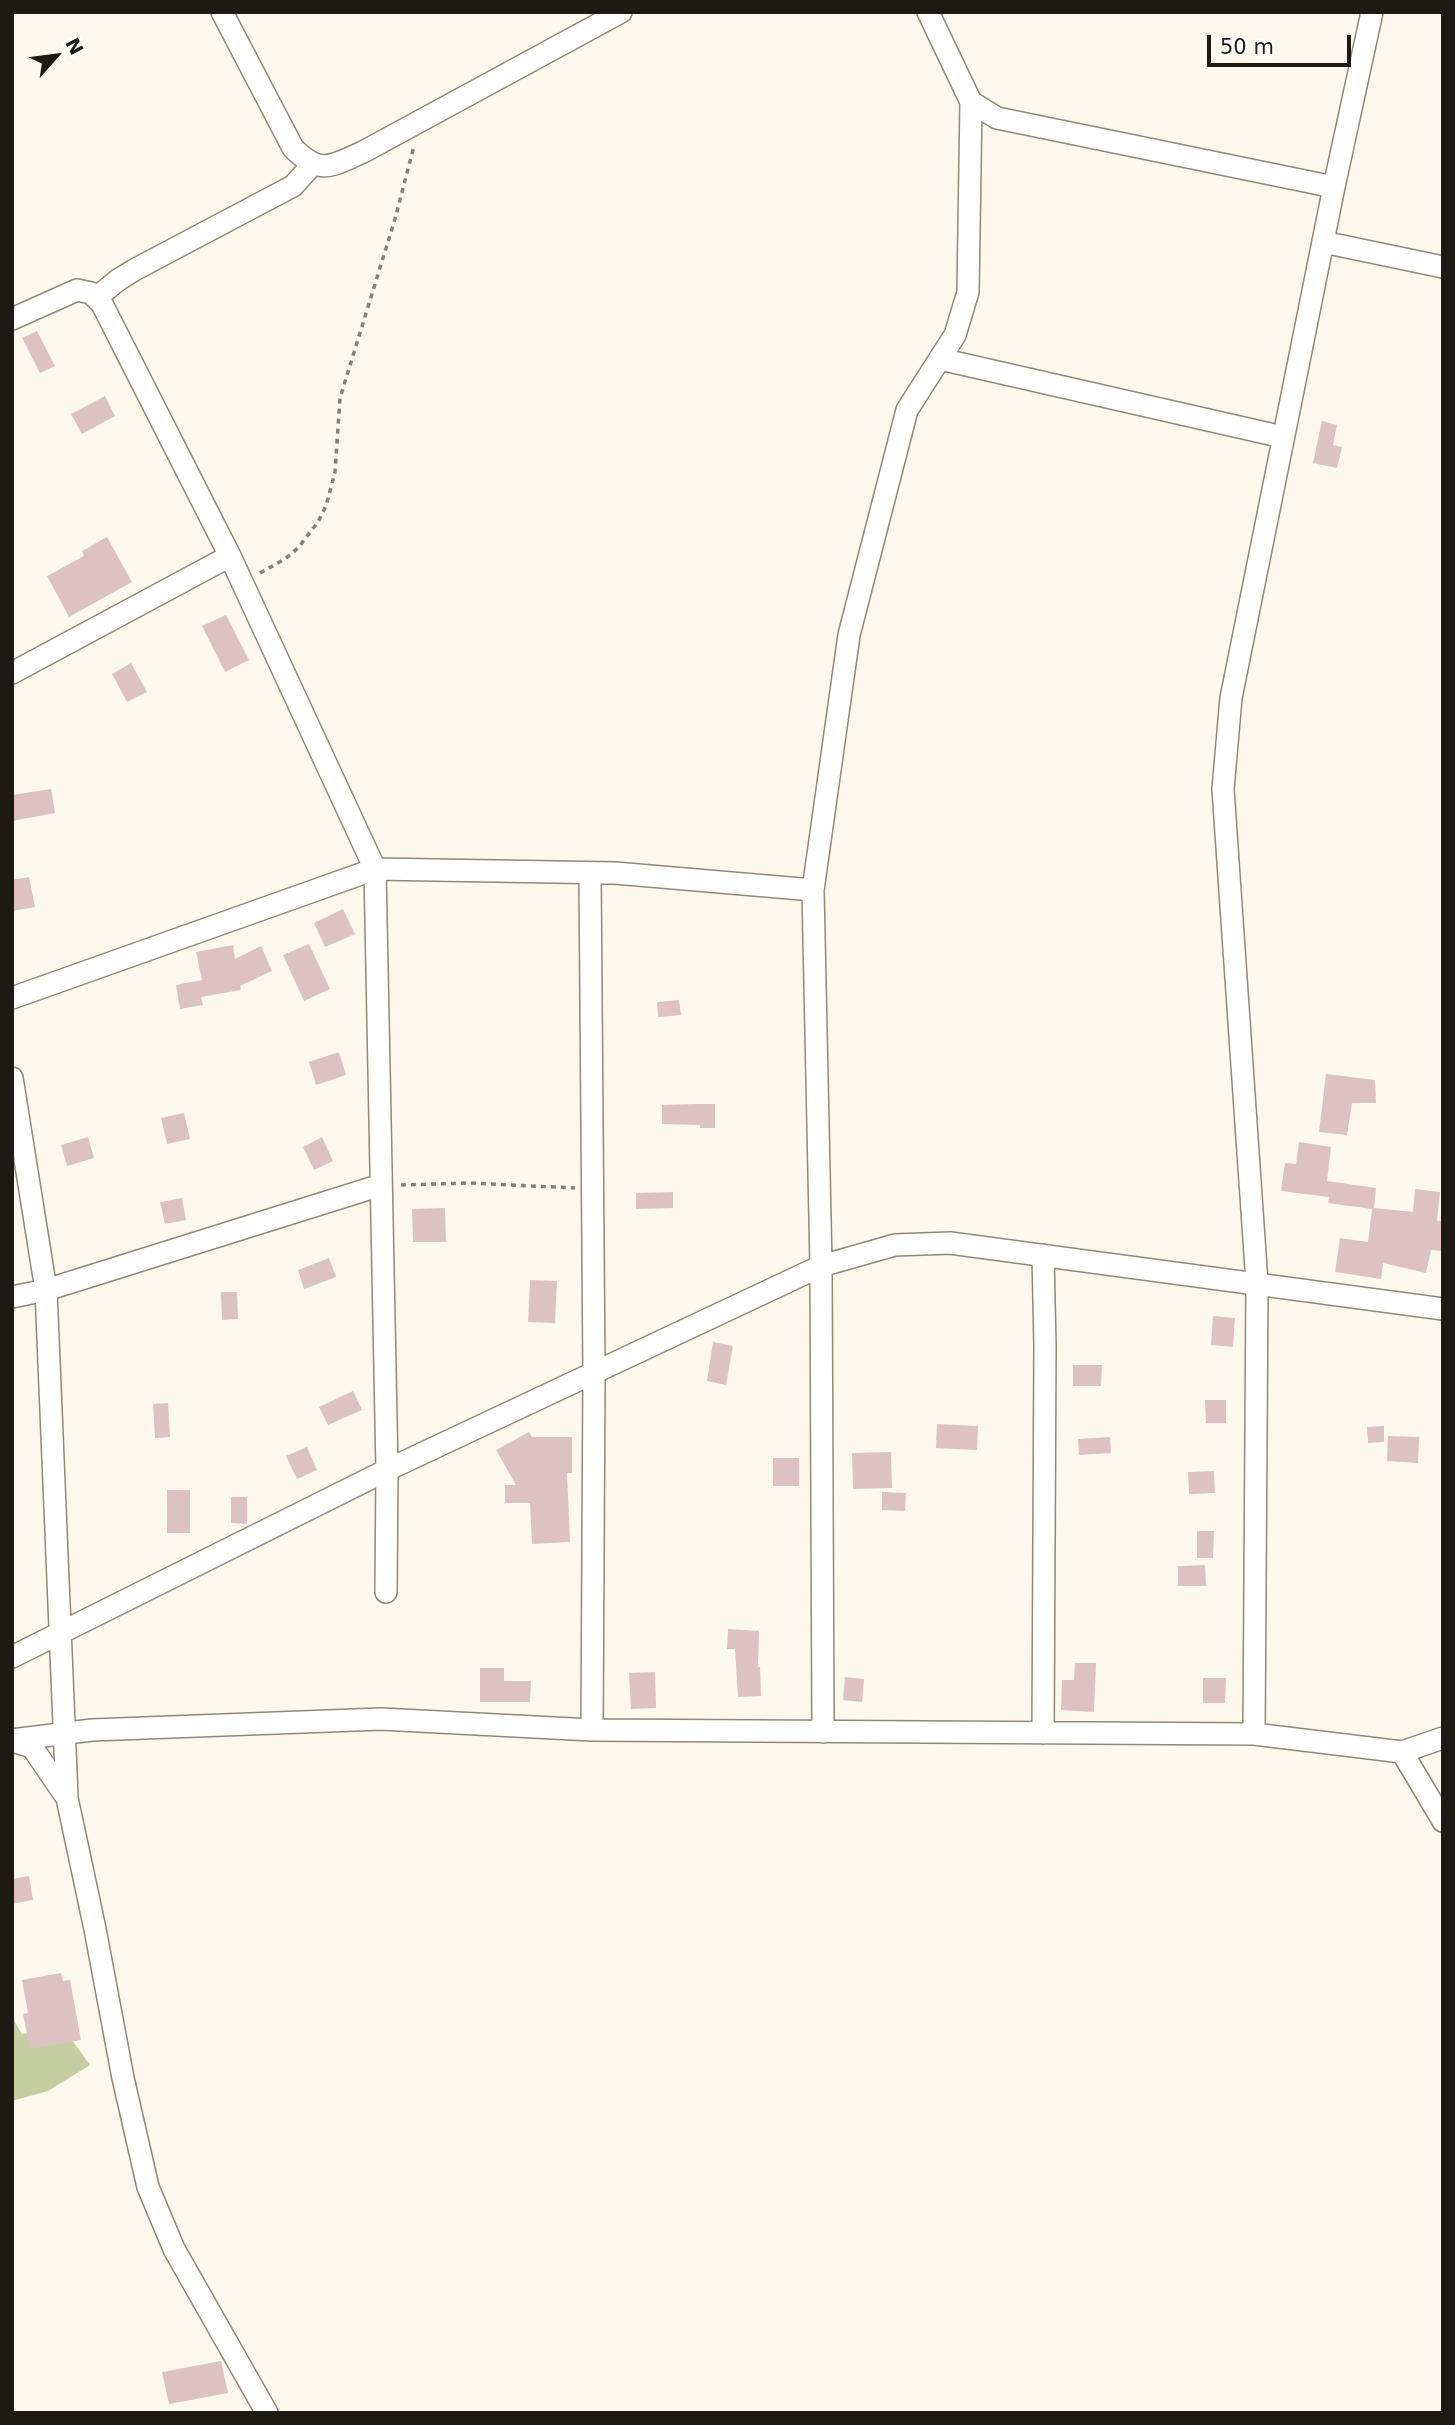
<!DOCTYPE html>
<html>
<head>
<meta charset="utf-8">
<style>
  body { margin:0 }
  #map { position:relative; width:1455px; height:2425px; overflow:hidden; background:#fdf8ec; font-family:"DejaVu Sans",sans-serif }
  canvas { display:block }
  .frame { position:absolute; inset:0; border:14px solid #1d1a13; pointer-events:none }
  .north { position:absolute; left:21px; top:21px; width:70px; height:70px; -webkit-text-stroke:5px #fff; paint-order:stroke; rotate:62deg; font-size:19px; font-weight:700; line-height:28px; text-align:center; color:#1d1a13 }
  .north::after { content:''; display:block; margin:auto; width:24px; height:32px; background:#1d1a13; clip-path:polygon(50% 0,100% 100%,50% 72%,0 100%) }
  .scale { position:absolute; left:1207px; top:35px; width:144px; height:32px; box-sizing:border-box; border:4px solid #1d1a13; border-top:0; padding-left:9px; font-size:21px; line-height:24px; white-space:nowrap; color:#1d1a13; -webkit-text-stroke:5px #fff; paint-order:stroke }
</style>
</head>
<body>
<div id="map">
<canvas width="1455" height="2425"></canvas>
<div class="frame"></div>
<div class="north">N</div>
<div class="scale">50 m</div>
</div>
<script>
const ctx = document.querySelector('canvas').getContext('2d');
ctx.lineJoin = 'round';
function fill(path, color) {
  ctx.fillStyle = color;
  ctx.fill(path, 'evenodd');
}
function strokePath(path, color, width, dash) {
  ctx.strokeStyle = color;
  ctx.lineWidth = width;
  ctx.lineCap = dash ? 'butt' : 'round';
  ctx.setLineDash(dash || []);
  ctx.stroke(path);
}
const forest = new Path2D(`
  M12,2017l10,17 42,-5 26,36 -42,26 -36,10z`);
const building = new Path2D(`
  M37,331l18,35 -15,7 -18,-35z
  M105,396l10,20 -33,18 -11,-20z
  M1322,421l15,4 -4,20 9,2 -5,21 -24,-5z
  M107,537l25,45 -63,35 -22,-41 37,-20 -2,-5z
  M226,615l23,45 -24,12 -23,-46z
  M131,663l16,29 -20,10 -15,-28z
  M51,789l4,24 -43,8v-26z
  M29,877l6,30 -23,4v-31z
  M343,909l12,25 -30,13 -11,-24z
  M309,944l21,45 -26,12 -21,-46z
  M233,945l2,14 26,-13 11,25 -32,15 1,4 -40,7 2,8 -23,4 -4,-24 26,-5 -6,-28z
  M679,1000l2,15 -23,2 -1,-15z
  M339,1052l7,23 -30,10 -7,-23z
  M1326,1074l49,6 1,23h-24l-5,32 -28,-3z
  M694,1104h21v24h-15v-3l-38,-1v-19z
  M184,1113l6,26 -23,5 -6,-26z
  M88,1137l6,21 -27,8 -6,-21z
  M322,1137l11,24 -19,9 -11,-23z
  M1299,1142l32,5 -4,34 49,7 -2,20 39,4 2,-23 25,3 -3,29h6v30l-12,-1 -5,23 -43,-10 -2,16 -46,-7 5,-34 28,4 4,-33 -44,-6 1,-6 -48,-6 4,-28 11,1z
  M673,1192v16l-37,1v-16z
  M182,1198l4,22 -21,4 -5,-22z
  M445,1208l1,34h-33l-1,-33z
  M329,1258l7,19 -32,12 -6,-19z
  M530,1280l27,1 -2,42 -27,-1z
  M221,1292h16l1,27 -16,1z
  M1213,1316l22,2 -2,29 -22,-2z
  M713,1342l20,4 -7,39 -19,-4z
  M1073,1365h29l-1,21h-28z
  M353,1391l9,19 -34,15 -9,-18z
  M1205,1400h21v23h-20z
  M168,1403l2,34 -15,1 -2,-34z
  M937,1424l41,2 -1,24 -41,-2z
  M1384,1426v16l-16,1 -1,-16z
  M529,1432l3,5h40v36h-5l3,69 -38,2 -2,-41h-25v-18h11l-20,-35z
  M1388,1436l31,1 -1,26 -31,-2z
  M1110,1437l1,16 -32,2 -1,-16z
  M307,1447l10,23 -20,9 -11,-23z
  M891,1452l1,36 -39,1 -1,-36z
  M773,1458h26v28h-26z
  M1214,1471l1,22 -26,1 -1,-22z
  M167,1490h23v43h-23z
  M882,1492l24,1 -1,18 -23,-1z
  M231,1497h16v27l-16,-1z
  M1197,1531h17l-1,27h-16z
  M1205,1565l1,21h-28v-20z
  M728,1629l31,2 -1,36h2l1,29 -23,1 -3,-48h-8z
  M1075,1663h21l-2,49 -33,-2 1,-30h12z
  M480,1668h24v13h27l-1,21h-50z
  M655,1672l1,36 -25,1 -2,-36z
  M845,1677l19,2 -2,23 -19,-2z
  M1203,1678h23l-1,25h-22z
  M29,1876l4,24 -21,4v-25z
  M61,1973l2,8 7,-1 11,60 -51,9 -7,-35 5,-1 -6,-33z
  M221,2361l7,32 -59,11 -7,-32z`);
const path = new Path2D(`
  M260,573l25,-14 13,-11 20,-26 8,-16 9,-34 5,-74 55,-179 19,-73
  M401,1185l68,-2 106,5`);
const street = new Path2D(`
  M222,12l71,136c28,28 38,18 70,4l258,-140
  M928,12l43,90 26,16 337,69
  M1323,242l120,25
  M96,298l22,-18 18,-11 157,-83 20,-22
  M12,319l65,-29 14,3 11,11 128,252 145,313 12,601 -1,122
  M940,359l343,78
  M12,673l218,-117
  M590,873l4,500 -2,357
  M12,998l363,-129 240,4 198,17
  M12,1078l34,212 21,507
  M1043,1255l2,91 -2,387
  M12,1297l34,-7 335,-105
  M12,1657l375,-187 434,-204 74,-21 55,-2 493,66
  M823,1732l-2,-466 -8,-376 36,-255 58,-225 48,-75 13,-43 3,-190
  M1254,1734l3,-451 -34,-494 8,-91 103,-511 38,-175
  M12,1740l80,-10 289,-11 211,11 662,4 148,18 41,-14
  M12,1741l20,6 35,51 28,131 28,149 25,109 26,62 93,164
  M1402,1752l41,69`);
fill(forest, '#c4cea0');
fill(building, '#dcc3c1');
strokePath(street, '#918976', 24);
strokePath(path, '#858178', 3.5, [5, 5]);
strokePath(street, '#fff', 21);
</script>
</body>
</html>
